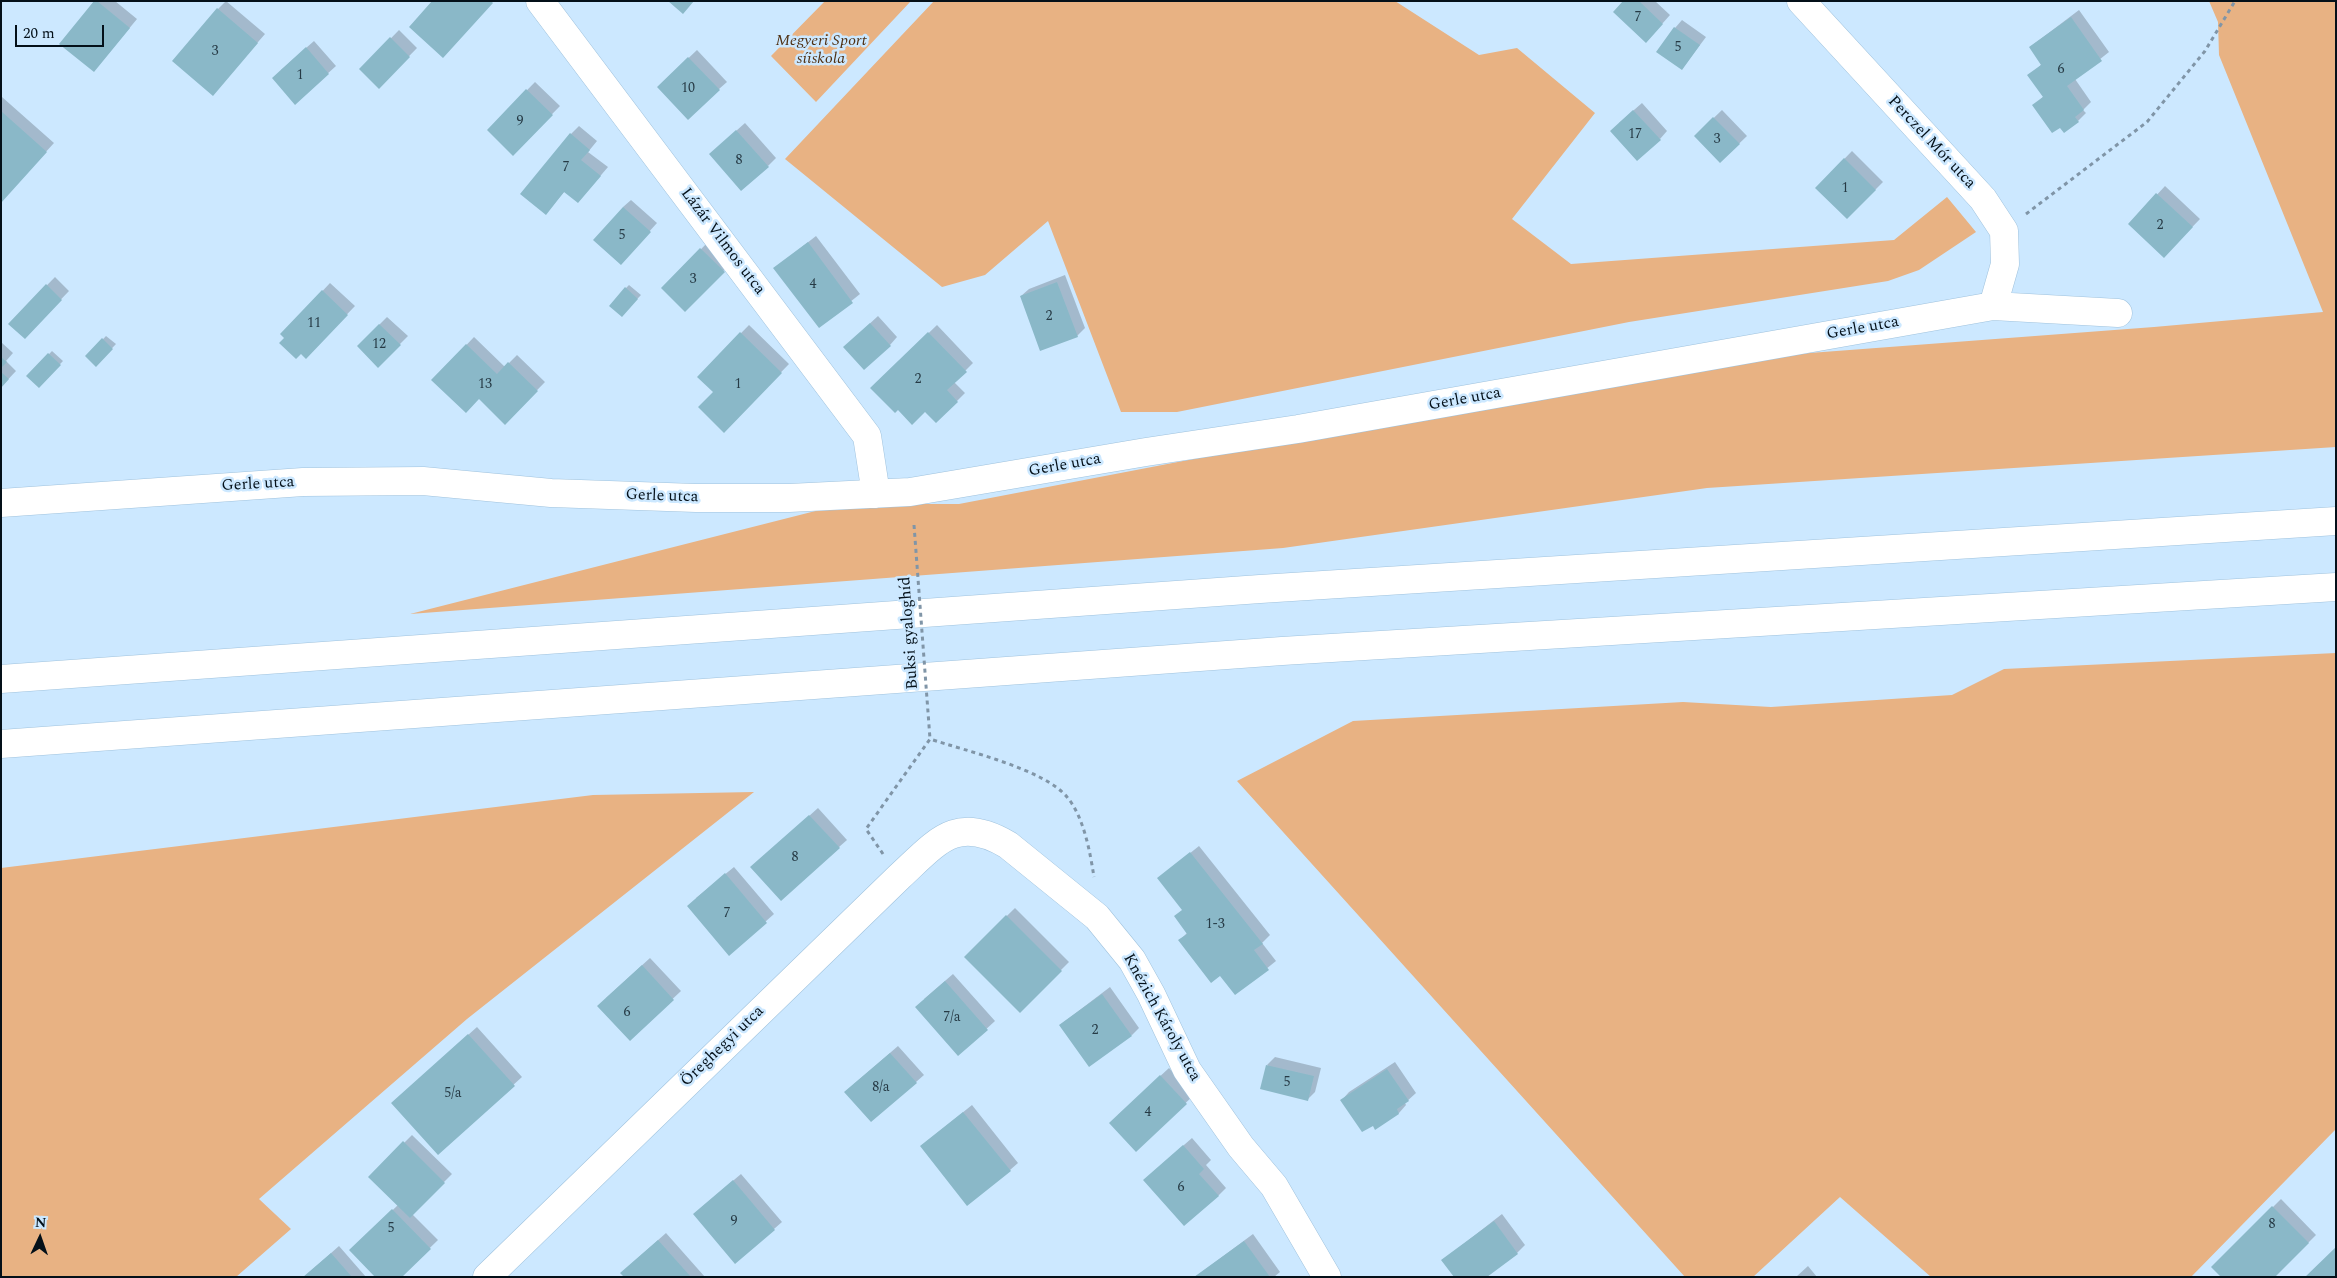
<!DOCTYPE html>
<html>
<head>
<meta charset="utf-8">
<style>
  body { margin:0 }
  #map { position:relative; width:2337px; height:1278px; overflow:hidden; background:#cce8ff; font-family:Spectral,serif }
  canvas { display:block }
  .frame { position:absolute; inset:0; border:2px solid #041019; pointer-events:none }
  .north { position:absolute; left:15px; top:1213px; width:50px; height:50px; -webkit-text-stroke:4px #cce8ff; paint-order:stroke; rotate:3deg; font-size:14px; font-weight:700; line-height:20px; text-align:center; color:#041019 }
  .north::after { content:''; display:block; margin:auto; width:18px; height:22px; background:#041019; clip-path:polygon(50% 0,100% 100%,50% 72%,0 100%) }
  .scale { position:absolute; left:15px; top:25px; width:89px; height:22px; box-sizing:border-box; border:2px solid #041019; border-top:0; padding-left:6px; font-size:15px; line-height:18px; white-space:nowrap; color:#041019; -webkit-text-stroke:4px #cce8ff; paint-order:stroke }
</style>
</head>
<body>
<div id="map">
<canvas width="2337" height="1278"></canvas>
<div class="frame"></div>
<div class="north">N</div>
<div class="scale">20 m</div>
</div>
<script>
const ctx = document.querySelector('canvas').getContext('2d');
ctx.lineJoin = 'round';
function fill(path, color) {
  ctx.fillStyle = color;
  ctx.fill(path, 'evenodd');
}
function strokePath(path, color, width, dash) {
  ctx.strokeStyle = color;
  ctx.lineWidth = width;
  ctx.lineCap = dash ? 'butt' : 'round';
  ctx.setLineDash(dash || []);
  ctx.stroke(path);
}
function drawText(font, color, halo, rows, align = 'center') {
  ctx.font = font + ' Spectral,serif';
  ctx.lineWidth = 5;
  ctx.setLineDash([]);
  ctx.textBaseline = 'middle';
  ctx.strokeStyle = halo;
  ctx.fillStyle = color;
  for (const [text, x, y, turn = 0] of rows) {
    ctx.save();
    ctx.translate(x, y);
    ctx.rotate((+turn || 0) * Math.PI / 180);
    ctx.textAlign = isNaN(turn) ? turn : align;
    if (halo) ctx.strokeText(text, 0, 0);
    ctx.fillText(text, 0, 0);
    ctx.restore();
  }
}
const green = new Path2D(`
  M825,1h86l-95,101 -45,-46z
  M934,1h461l84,54 38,-7 78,65 -83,106 59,45 323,-24 53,-43 29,35 -57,38 -31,11 -259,41 -452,90h-56l-73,-191 -63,54 -43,12 -157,-128z
  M2209,1h127v446l-629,41 -424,60 -873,66 433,-110h116l745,-143 450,-34 169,-15 -104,-257 -1,-33z
  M2336,653v476l-145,148h-260l-91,-80 -87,80h-68l-448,-496 116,-60 330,-19 88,5 181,-12 52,-26z
  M754,792l-287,227 -208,180 32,30 -55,48h-235v-409l592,-73z`);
const shadow = new Path2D(`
  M95,1h20l22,18 -43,52z
  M226,1l39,33 -45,52 -2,-77z
  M1625,1h30l15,14 -16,18z
  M2079,10l30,42 -34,27 16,23 -8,8 3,3 -8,8 -44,-16 10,-9 -15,-20 13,-12 -12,-17z
  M1682,20l24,17 -24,32 -7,-41z
  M399,30l18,18 -38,39 -18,-18z
  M314,41l22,25 -41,37 -14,-33z
  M697,50l30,32 -8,7 -61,-2z
  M535,82l25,24 -47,48 -25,-24z
  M2,97l52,46 -53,58v-103z
  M1642,103l25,28 -7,8 -41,-16z
  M1722,110l25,26 -27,26 -25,-26z
  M745,123l31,35 -8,8 -50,-19z
  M579,126l18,15 -9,11 20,15 -30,35 -13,-11 -19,22 25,-79z
  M1852,151l31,31 -36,36 -31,-30z
  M2165,186l35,33 -28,29 -42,-24z
  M631,200l26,23 -29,32 -5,-48z
  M816,236l44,58 -41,33 -44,-59z
  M709,241l22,22 -46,47 -22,-22z
  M1065,275l20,53 -8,8 -56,-40 8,-7z
  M55,277l14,14 -44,46 -15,-14z
  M330,283l25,23 -49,51 -24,-23z
  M629,285l12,10 -19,20 4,-27z
  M878,316l19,21 -7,8 -37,-6z
  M387,317l21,19 -30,30 -20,-20z
  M749,325l40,39 -65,67 -10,-39 -16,-15z
  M937,325l36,38 -19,19 11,11 -29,29 -11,-12 -27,-2 -26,-20z
  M106,336l10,8 -20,21 -9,-9z
  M474,337l31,30 12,-12 28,27 -40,41 -26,-25 -46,-18z
  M1,342l12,11 -7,8 10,10 -15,16z
  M52,351l11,10 -24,25 -11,-10z
  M818,808l29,32 -8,7 -79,13z
  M1199,846l71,89 -8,8 14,18 -41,33 -14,-19 -41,-35 8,-8 -5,-23 -24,-31z
  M734,867l40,47 -45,40 -33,-56z
  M1015,908l54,54 -49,49 -55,-54z
  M650,958l31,33 -51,48 -24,-41z
  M953,974l42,47 -36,33 -35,-55z
  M1110,987l29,41 -7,7 -72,-10z
  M477,1027l45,50 -84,76 -37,-58z
  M898,1046l26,29 -8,7 -62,2z
  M1275,1057l46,11 -6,24 -8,8 -40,-35z
  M1395,1062l21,31 -11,10 1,2 -7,8 -23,15 -34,-28 7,-8z
  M1169,1068l25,27 -58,55 -18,-35z
  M972,1105l46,58 -8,7 -89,-24z
  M412,1135l40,39 -40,40 26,26 -38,37 -49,-27 47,-45 -28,-28z
  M1192,1138l19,22 -5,5 20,23 -8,8 -65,-24z
  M741,1174l41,48 -47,41 -33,-56z
  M2281,1199l35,36 -42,42 -61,-10z
  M1502,1214l23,31 -8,8 -74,7z
  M666,1233l39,44h-79l4,-12z
  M1253,1234l27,38 -6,5h-79z
  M339,1246l27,31h-62z
  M1808,1266l9,11h-21z`);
const building = new Path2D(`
  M94,1h3l33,27 -36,44 -35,-28z
  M432,1h59l2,2 -50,55 -34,-31z
  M668,1h26l-11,13z
  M1623,1h16l24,23 -17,19 -33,-31z
  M217,8l41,35 -45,53 -41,-35z
  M2071,17l31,44 -35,25 17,24 -9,7 4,5 -15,11 -4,-5 -8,5 -20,-28 11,-8 -16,-22 14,-10 -12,-18z
  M1674,27l26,18 -18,25 -26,-18z
  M390,37l20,20 -31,32 -20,-20z
  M306,47l23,27 -34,31 -23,-27z
  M688,57l32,33 -32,30 -31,-33z
  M526,89l27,26 -40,41 -26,-26z
  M1633,110l28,30 -24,21 -27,-30z
  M1,111l46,41 -46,51z
  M1713,117l27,27 -20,19 -26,-27z
  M736,130l33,37 -28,24 -32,-37z
  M570,133l20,17 -9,10 20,16 -23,27 -14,-11 -18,23 -26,-21z
  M1844,158l32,32 -29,29 -32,-31z
  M2156,193l37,34 -29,31 -36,-34z
  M623,207l28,25 -30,33 -28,-25z
  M808,242l45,61 -34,25 -46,-60z
  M700,248l25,24 -40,40 -24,-24z
  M1057,282l21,55 -38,14 -20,-55z
  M46,284l16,16 -37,39 -17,-15z
  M625,287l13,12 -16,18 -13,-11z
  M322,290l26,25 -42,44 -5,-5 -5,5 -17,-16 5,-5 -4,-4z
  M870,323l21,23 -27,24 -21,-23z
  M379,324l22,21 -23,23 -21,-22z
  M740,332l42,41 -58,60 -26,-26 15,-15 -16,-15z
  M928,332l39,40 -20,18 11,12 -22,21 -11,-11 -13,13 -14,-15 -3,3 -25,-25z
  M102,338l11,11 -17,18 -11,-11z
  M466,344l31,30 11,-12 30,29 -33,34 -26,-26 -13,14 -35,-33z
  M48,353l13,12 -22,23 -13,-12z
  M1,357l6,5 -6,6z
  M1,372l8,7 -8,9z
  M809,815l31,33 -59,53 -31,-34z
  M1190,852l73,92 -9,6 15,20 -34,25 -15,-19 -9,7 -33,-43 9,-6 -13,-18 8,-6 -25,-32z
  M725,873l42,50 -38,33 -42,-50z
  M1006,915l56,56 -42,42 -56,-56z
  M642,965l32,35 -44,41 -33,-35z
  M945,981l43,49 -30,26 -43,-49z
  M1102,994l30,42 -43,31 -30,-42z
  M468,1034l47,52 -77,69 -47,-52z
  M890,1053l27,30 -46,39 -27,-30z
  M1266,1065l48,11 -6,25 -48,-12z
  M1387,1069l22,32 -12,8 2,5 -24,16 -2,-4 -11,6 -22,-32z
  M1160,1075l27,29 -51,48 -27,-29z
  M963,1112l48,59 -44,35 -47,-60z
  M403,1141l42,42 -35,35 -42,-41z
  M1183,1145l21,24 -5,5 20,22 -35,30 -41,-46z
  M733,1180l42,50 -40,34 -42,-50z
  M2272,1206l37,37 -34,34h-54l-10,-10z
  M392,1209l39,40 -29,28h-27l-26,-27z
  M1494,1221l24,33 -31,23h-33l-13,-17z
  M658,1240l33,37h-67l-4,-4z
  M1244,1241l26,36h-76z
  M2336,1247v30h-31z
  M331,1253l21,24h-49z`);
const path = new Path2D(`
  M2026,214l121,-92 58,-71 30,-50
  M883,854l-17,-25 64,-90c36,12 114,30 137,58 17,20 23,55 27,80`);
const minor = new Path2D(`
  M540,1l327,435 9,58
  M1801,1l182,198 21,32 1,33 -12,42
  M1,503l302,-21 120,-1 128,12 145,5h93l121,-6 236,-40 152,-23 695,-123 125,7
  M487,1277l412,-400c38,-35 57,-63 109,-32l89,72 35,43 19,34 36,76 54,77 33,39 53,91`);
const highway = new Path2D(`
  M1,679l1259,-90 1076,-68
  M1,744l1281,-93 1054,-64`);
const pathBridge = new Path2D(`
  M914,525l16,214`);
const numberNames = [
  ["7",1638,18],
  ["5",1678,48],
  ["3",215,52],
  ["6",2061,70],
  ["1",300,76],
  ["10",688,89],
  ["9",520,122],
  ["17",1635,135],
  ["3",1717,140],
  ["8",739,161],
  ["7",566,168],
  ["1",1845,189],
  ["2",2160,226],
  ["5",622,236],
  ["3",693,280],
  ["4",813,285],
  ["2",1049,317],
  ["11",314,324],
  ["12",379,345],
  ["2",918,380],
  ["13",485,385],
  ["1",738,385],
  ["8",795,858],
  ["7",727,914],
  ["1-3",1215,925],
  ["6",627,1013],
  ["7/a",952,1018],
  ["2",1095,1031],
  ["5",1287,1083],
  ["8/a",881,1088],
  ["5/a",453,1094],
  ["4",1148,1113],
  ["6",1181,1188],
  ["9",734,1222],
  ["8",2272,1225],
  ["5",391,1229]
];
const parkNames = [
  ["Megyeri Sport",821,42],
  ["síiskola",821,60]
];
const streetNames = [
  ["Perczel Mór utca",1931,143,47],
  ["Lázár Vilmos utca",722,242,53],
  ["Gerle utca",1863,329,-10],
  ["Gerle utca",1465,400,-10],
  ["Gerle utca",1065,466,-10],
  ["Gerle utca",258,485,-3],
  ["Gerle utca",662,497,2],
  ["Buksi gyaloghíd",910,633,-94],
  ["Knézich Károly utca",1161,1018,61],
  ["Öreghegyi utca",723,1047,-44]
];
fill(green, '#e8b283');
fill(shadow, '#0003');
fill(building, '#8ab8c8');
strokePath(minor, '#9fc2dd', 29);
strokePath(highway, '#9fc2dd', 29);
strokePath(path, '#8095a7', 3, [4, 4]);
strokePath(minor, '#fff', 28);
strokePath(highway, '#fff', 28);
strokePath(pathBridge, '#8095a7', 3, [4, 4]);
drawText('14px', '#263a45', null, numberNames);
drawText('italic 16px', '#4f3013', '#cce8ff', parkNames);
drawText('16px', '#041019', '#cce8ff', streetNames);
</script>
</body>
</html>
